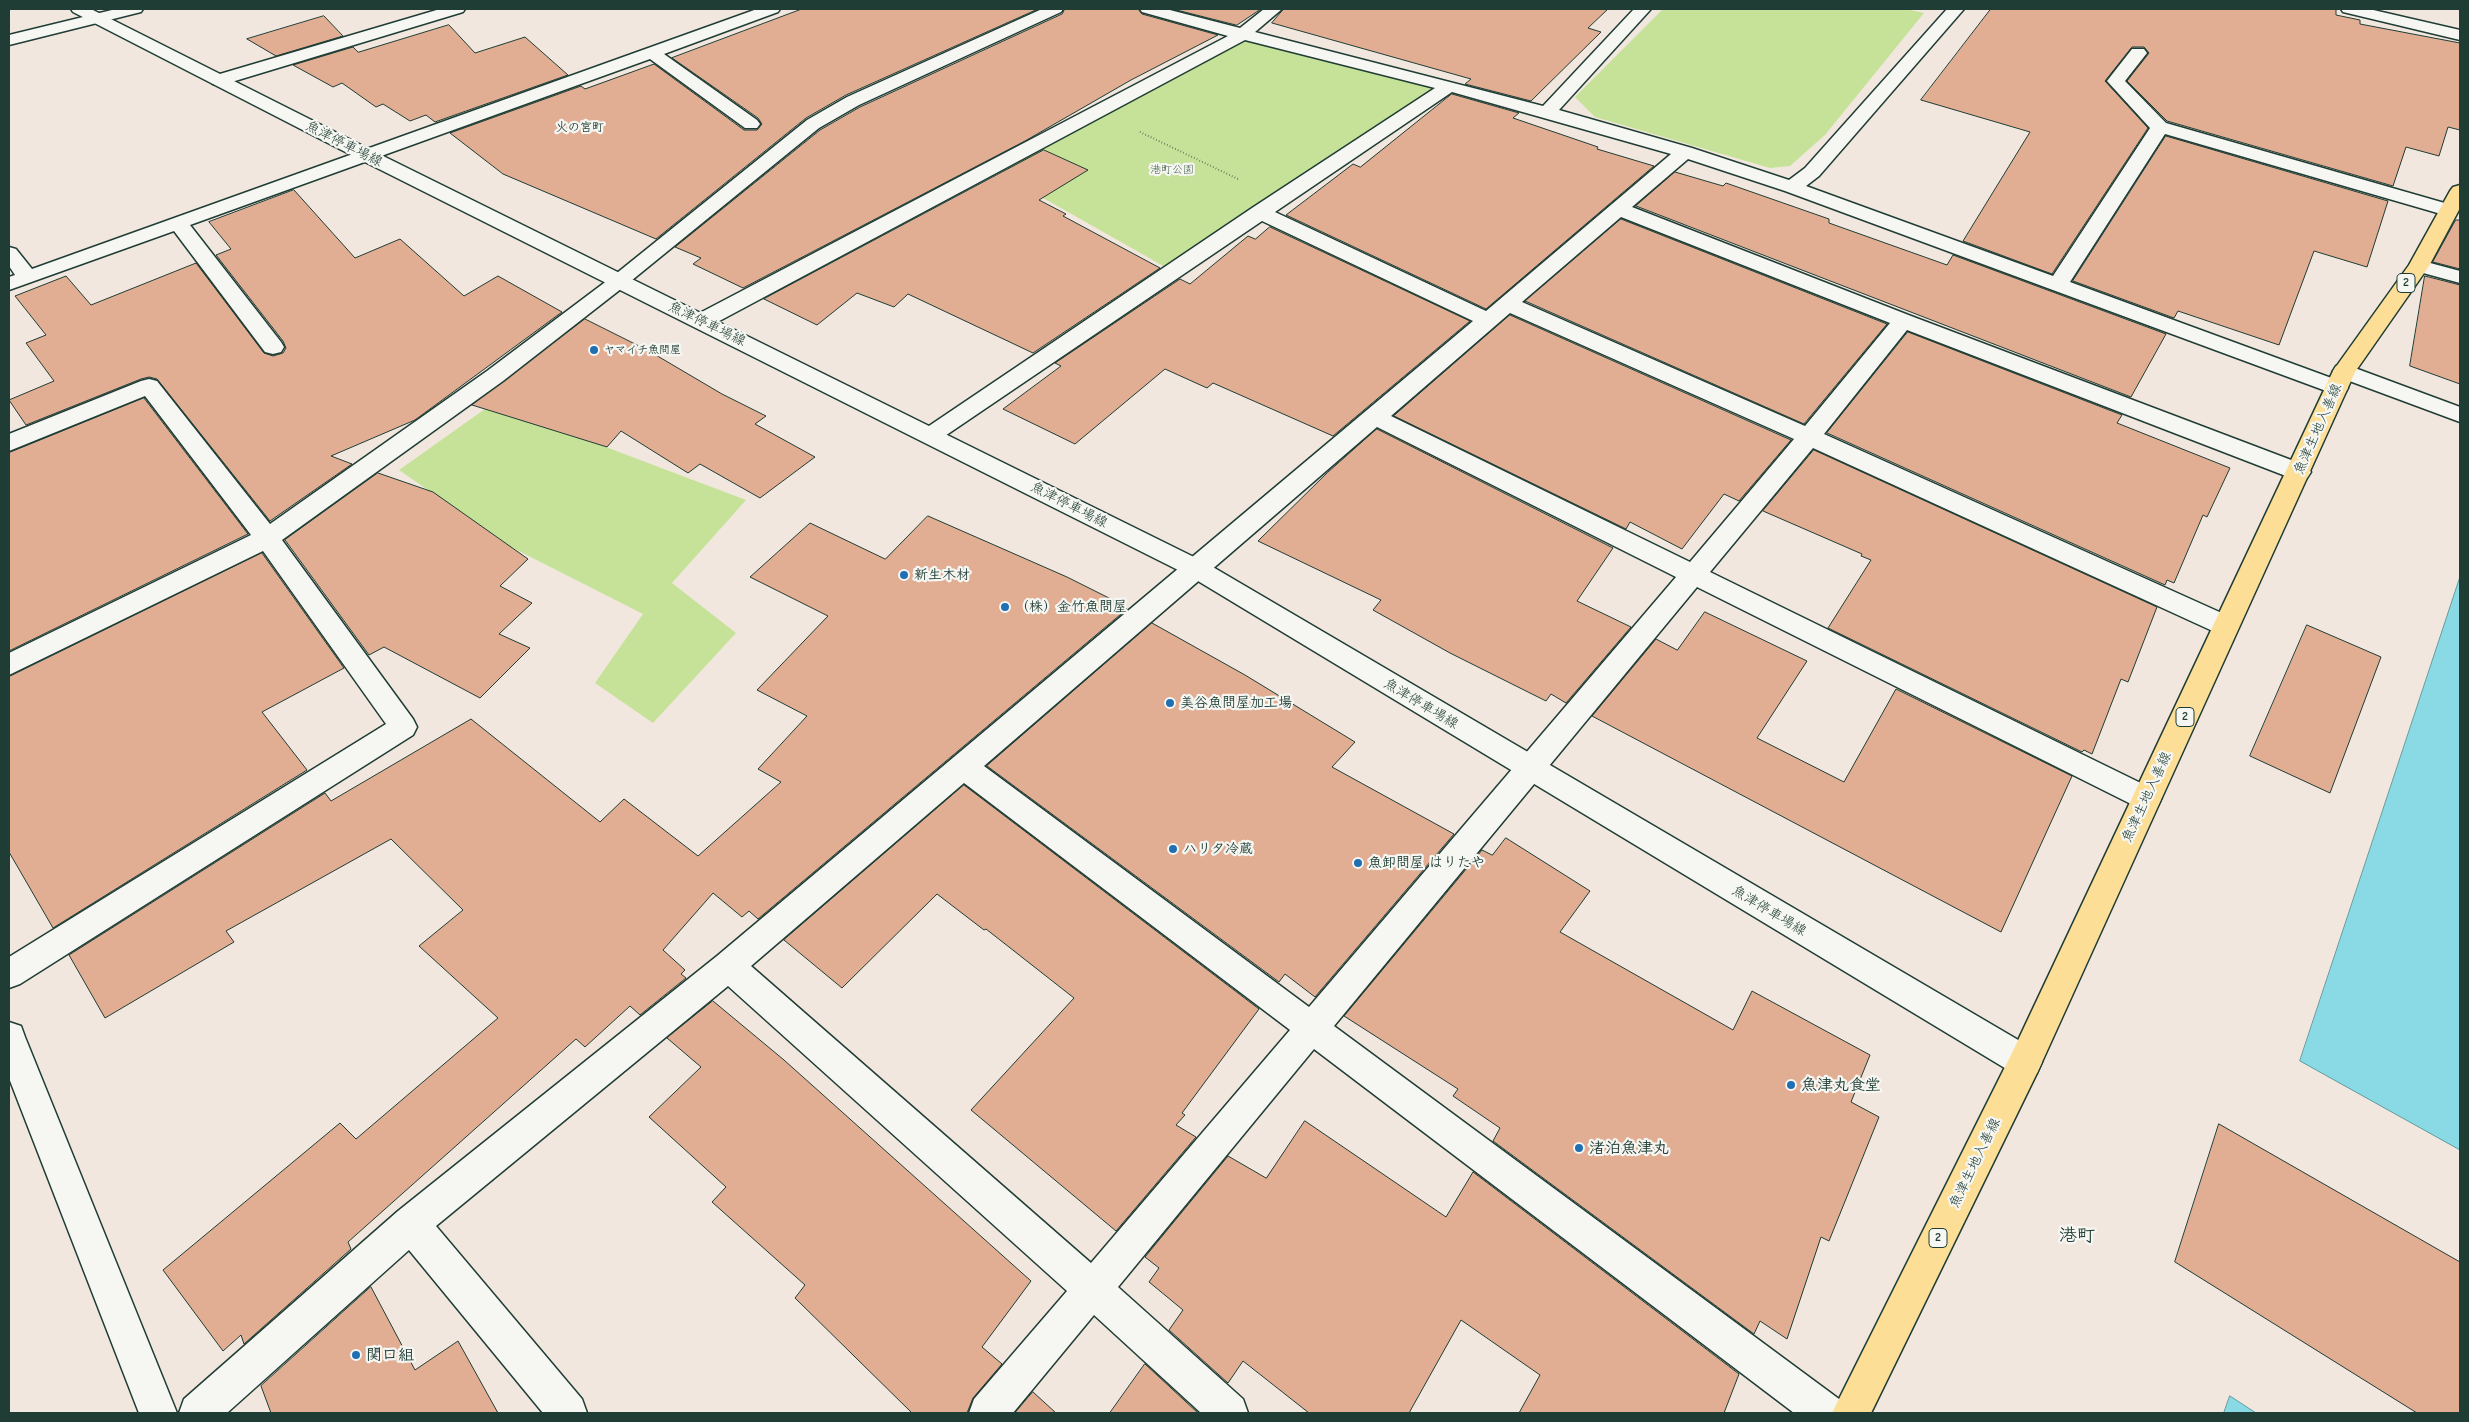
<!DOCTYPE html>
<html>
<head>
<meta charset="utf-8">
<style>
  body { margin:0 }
  #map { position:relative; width:2469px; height:1422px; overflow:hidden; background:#f2e7df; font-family:"Comic Neue",sans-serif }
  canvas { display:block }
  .frame { position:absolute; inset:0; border:10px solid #1f3d34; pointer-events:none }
</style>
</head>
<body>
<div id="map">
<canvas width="2469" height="1422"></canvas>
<div class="frame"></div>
</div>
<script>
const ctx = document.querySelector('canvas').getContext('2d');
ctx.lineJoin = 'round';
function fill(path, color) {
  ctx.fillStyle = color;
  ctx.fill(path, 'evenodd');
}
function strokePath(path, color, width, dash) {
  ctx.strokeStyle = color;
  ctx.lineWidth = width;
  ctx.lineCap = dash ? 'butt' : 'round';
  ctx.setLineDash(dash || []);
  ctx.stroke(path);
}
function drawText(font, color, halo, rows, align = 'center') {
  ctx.font = font + ' "Comic Neue","Klee One",sans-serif';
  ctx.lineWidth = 4.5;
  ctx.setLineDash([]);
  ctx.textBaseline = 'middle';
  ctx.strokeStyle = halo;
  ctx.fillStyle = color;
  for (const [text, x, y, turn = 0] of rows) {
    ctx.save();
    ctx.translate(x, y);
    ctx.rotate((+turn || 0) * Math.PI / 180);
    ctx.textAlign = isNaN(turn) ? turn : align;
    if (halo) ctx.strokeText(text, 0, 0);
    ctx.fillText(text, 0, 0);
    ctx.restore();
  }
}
const green = new Path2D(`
  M1663,9h243l18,4 -99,122 -35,31 -20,2 -175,-51 -20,-20z
  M1242,35l208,51 -276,186 -182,-103z
  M492,404l254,96 -74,83 64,50 -83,90 -58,-40 48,-69 -134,-68 -110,-76z`);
const water = new Path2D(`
  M2460,577v573l-160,-89z
  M2230,1396l26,17h-32z`);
const building = new Path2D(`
  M802,9h236l-192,86 -40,23 -150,121 -153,-65 -53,-41 131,-47 4,3 69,-25 90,66h13l5,-6 -4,-6 -86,-60z
  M1065,9h73l4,5 76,21 -87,45 -106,61 -282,147 -50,-24 8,-6 -26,-11 145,-117 40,-23 202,-93z
  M1173,9h88l-24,16z
  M1284,9h324l-20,19 13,4 -70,69 -66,-17 6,-5 -199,-56z
  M1991,9h345v6l24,5v4l100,19v87l-12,-3 -9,29 -33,-9 -13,39 -226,-65 -40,-40 22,-28 -5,-6h-12l-27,34 43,47 -96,146 -89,-33 67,-109 -109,-32z
  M324,16l19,20 -67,20 -29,-17z
  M449,25l26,28 50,-16 43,38 -133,47 -9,-7 -16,6 -27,-17 -7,3 -34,-24 -9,4 -40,-22 60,-18 5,5z
  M1452,94l67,19 -6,5 85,29 -1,2 57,17 -168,143 -200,-94 67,-51 7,3z
  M2166,136l222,65 -21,66 -53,-16 -35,94 -101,-34 -4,7 -101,-37z
  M1044,150l44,20 -49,30 27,14 -3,2 97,52 -127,85 -125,-59 -14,13 -37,-14 -40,32 -53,-26z
  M1675,172l48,14 3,-3 103,36v4l118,42 6,-10 213,79 -35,63 -495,-191z
  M294,190l61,68 45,-19 64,57 34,-20 64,36 -147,108 -84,36 21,8 -82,57 -113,-142 -8,-2 -8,2 -115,46 -17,-25 45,-19 -28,-38 20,-8 -31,-39 51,-20 25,29 105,-42 68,90 9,3 10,-3 3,-5 -3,-7 -67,-86 15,-6 -22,-27z
  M1621,219l266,105 -83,100 -279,-123z
  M2456,220h4v49l-27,-7z
  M1270,227l200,94 -137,115 -120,-53 -6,5 -42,-19 -90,75 -72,-35 58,-43 -6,-3 125,-84 10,5 58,-48 7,3z
  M2425,276l35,9v99l-50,-18z
  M1510,315l281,125 -52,61 -15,-7 -42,55 -52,-27 -4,7 -232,-113z
  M585,319l64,32 73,43 44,22 -11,8 60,33 -55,41 -60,-34 -12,9 -67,-42 -14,16 -135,-42z
  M1908,332l214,83 -5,8 113,45 -23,49 -4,-2 -29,68 -7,-3 -2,5 -338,-152z
  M144,398l104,136 -239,117v-198z
  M1377,429l236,119 -36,53 54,26 -65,76 -15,-9 -5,7 -96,-48 -77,-43 8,-10 -123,-59 69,-68z
  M1814,450l343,157 -29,75 -7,-3 -29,75 -8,-4 -2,2 -254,-124 43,-68 -10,-4 1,-2 -99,-43z
  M378,473l55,19 95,67 -28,27 32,17 -33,31 31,14 -50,50 -96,-51 -15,8 -84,-115z
  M928,516l139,61 50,25 -1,1 11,6 -369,310 -9,-8 -7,6 -29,-24 -50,57 22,20 -4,4 5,4 -46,37 -10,-9 -45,41 -9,-8 -228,203 3,7 -107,95 -3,-9 -18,16 -60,-81 177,-147 16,16 142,-121 -79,-72 44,-36 -72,-71 -165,92 8,11 -129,76 -36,-63 256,-162 6,8 140,-82 129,103 24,-23 74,57 83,-74 -23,-13 49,-53 -50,-26 71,-74 -78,-39 60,-54 75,36z
  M262,553l82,115 -82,44 45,58 -254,158 -44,-76v-175z
  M1705,612l102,49 -50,77 87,44 52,-93 176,87 -71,156 -409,-216 64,-77 21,11z
  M1152,623l93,52 110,67 -23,25 122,67 -139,163 -30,-23 -6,8 -292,-216z
  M2307,625l74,32 -51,136 -80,-37z
  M964,785l295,224 -77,104 3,2 -9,10 20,12 -80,94 -145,-121 103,-112 -88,-69 -2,1 -47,-36 -95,94 -58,-48z
  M1506,838l84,53 -30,41 173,98 19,-39 118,64 -19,47 28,15 -50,124 -8,-4 -34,102 -27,-18 -6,13 -261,-193 7,-13 -47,-32 5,-7 -114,-73 138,-166 10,5z
  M713,1001l71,59 247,221 -49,66 20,17 -29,34 -6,15h-55l-117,-115 10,-13 -93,-83 14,-15 -77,-70 52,-50 -34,-29z
  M1305,1121l141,96 27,-45 266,202 -15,39h-205l21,-38 -79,-55 -52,93h-100l-66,-52 -15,22 -59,-53 14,-20 -34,-28 10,-14 -14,-11 83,-101 38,22z
  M2219,1124l241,138v151h-43l-242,-151z
  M371,1287l44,83 43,-29 40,72h-227l-10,-27z
  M1145,1364l53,49h-88z
  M1033,1392l23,21h-41z`);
const path = new Path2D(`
  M1140,132l98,47`);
const street = new Path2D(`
  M116,9h27l-2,3 -132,33v-10z
  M440,9h25l-2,3 -238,72h-12l-3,-4 3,-4z
  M757,9h23l-2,3 -114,42 93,66 3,4 -3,4h-12l-95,-69 -460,166 91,117 3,5 -3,5 -8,2 -8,-2 -91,-121 -165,59v-13l6,-2 -6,-9v-19l7,2 16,20z
  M1042,9h21l-2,3 -202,93 -40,23 -193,157 -123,96 -221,159 131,179 4,8 -4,8 -393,249 -11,4v-31l377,-233 -123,-173 -254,124v-22l242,-118 -106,-139 -136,55v-17l132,-53 8,-2 8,2 113,143 217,-153 125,-94 195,-157 40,-23z
  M1140,9h26l74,19 24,-19h18l-27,23 288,74 91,-97h17l-92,101 133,38 97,32 16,-12 142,-159h17l-145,167 -13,10 247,90 97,-148 -43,-47 25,-32h12l3,4 -22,28 41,42 289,83 3,4 -3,4h-14l-276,-80 -95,148 275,101 3,5 -3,5 -8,2 -552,-204 -97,-32 -56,48 279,109 396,150 4,6 -4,6 -8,2 -8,-2 -384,-148 -83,104 411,185 4,7 -4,7 -9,3 -9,-3 -404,-185 -103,124 447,219 4,8 -4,8 -10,4 -10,-4 -440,-220 -363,439 505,373 5,14h-50l-480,-364 -196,238 125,112 5,14h-47l-107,-98 -81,98h-44l5,-14 93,-108 -339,-305 -292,240 146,173 5,14h-44l-134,-163 -182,163h-48l5,-14 214,-188 319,-255 756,-635 -211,-100 -323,219 -8,3 -8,-3 -4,-5 4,-5 329,-222 183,-120 -190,-48 -535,286 -8,2 -8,-2 -3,-5 3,-5 534,-280 -86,-24zM1452,92l219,62 -185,157 -211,-99zM1621,217l269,106 -85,103 -283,-124zM1510,313l284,126 -104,123 -299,-146zM1377,427l299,150 -367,430 -325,-241zM964,783l326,247 -199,233 -340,-297z
  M2341,9h28l91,21v10l-117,-28z
  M2419,260l41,11v12l-48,-13 -3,-4 3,-4z
  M9,1022l12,4 4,11 152,376h-38l-130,-335z`);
const secondary = new Path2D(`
  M71,9h20l282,142 833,412 831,488 5,11 -5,11 -12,5 -12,-5 -825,-498 -829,-416 -286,-147z
  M2344,364l116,43v15l-124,-46 -3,-5 3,-5z`);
const primary = new Path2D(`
  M2460,185v23l-31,58 -74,106 -318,701 -166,340h-39l181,-362 320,-680 76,-106 41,-74 3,-4z`);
const markers = [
  [594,350,5,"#1f6fb2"],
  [904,575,5,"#1f6fb2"],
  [1005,607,5,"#1f6fb2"],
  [1170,703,5,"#1f6fb2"],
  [1173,849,5,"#1f6fb2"],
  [1358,863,5,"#1f6fb2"],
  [1791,1085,5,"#1f6fb2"],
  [1579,1148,5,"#1f6fb2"],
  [356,1355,5,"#1f6fb2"]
];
const farParknames = [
  ["港町公園",1172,170]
];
const farPoinames = [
  ["ヤマイチ魚問屋",604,350]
];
const farNeighbourhoodnames = [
  ["火の宮町",580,128]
];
const shields = [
  [2406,283,18],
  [2185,717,18],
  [1938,1238,18]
];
const shieldNames = [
  ["2",2406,283],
  ["2",2185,717],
  ["2",1938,1238]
];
const streetNames = [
  ["魚津停車場線",344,144,27],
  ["魚津停車場線",707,324,26],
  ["魚津生地入善線",2318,429,-66],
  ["魚津停車場線",1069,505,27],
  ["魚津停車場線",1421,704,31],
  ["魚津生地入善線",2147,797,-65],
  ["魚津停車場線",1769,911,31],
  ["魚津生地入善線",1975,1163,-64]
];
const poiNames = [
  ["新生木材",914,575],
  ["（株）金竹魚問屋",1015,607],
  ["美谷魚問屋加工場",1180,703],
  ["ハリタ冷蔵",1183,849],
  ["魚卸問屋 はりたや",1368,863]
];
const nearPoinames = [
  ["魚津丸食堂",1801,1085],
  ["渚泊魚津丸",1589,1148],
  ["関口組",366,1355]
];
const nearNeighbourhoodnames = [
  ["港町",2077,1236]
];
fill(green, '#c6e299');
fill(water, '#8adae5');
strokePath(water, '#5f9b9e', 1);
fill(building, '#e1ad93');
strokePath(building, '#1f3d34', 1);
strokePath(street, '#1f3d34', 3);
strokePath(secondary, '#1f3d34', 3);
strokePath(primary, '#1f3d34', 3);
strokePath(path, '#1f3d34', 2, [0.5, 2.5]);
fill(street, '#f6f6f2');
fill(secondary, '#f6f6f2');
fill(primary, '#fcde96');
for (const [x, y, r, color] of markers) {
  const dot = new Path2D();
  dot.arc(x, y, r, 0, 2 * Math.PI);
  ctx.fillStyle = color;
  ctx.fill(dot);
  strokePath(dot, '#f6f6f2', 2);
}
drawText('11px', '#405e48', '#f6f6f2', farParknames);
drawText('bold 11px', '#1f3d34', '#f6f6f2', farPoinames, 'left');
drawText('bold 12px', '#1f3d34', '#f6f6f2', farNeighbourhoodnames);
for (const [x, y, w] of shields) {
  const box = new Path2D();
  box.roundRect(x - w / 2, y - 9.5, w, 19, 4);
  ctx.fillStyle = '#f6f6f2';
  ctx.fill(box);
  strokePath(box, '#1f3d34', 1);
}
drawText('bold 12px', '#1f3d34', null, shieldNames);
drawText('14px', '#1f3d34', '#f6f6f2', streetNames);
drawText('bold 14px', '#1f3d34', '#f6f6f2', poiNames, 'left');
drawText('bold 16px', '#1f3d34', '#f6f6f2', nearPoinames, 'left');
drawText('bold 18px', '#1f3d34', '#f6f6f2', nearNeighbourhoodnames);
</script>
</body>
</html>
